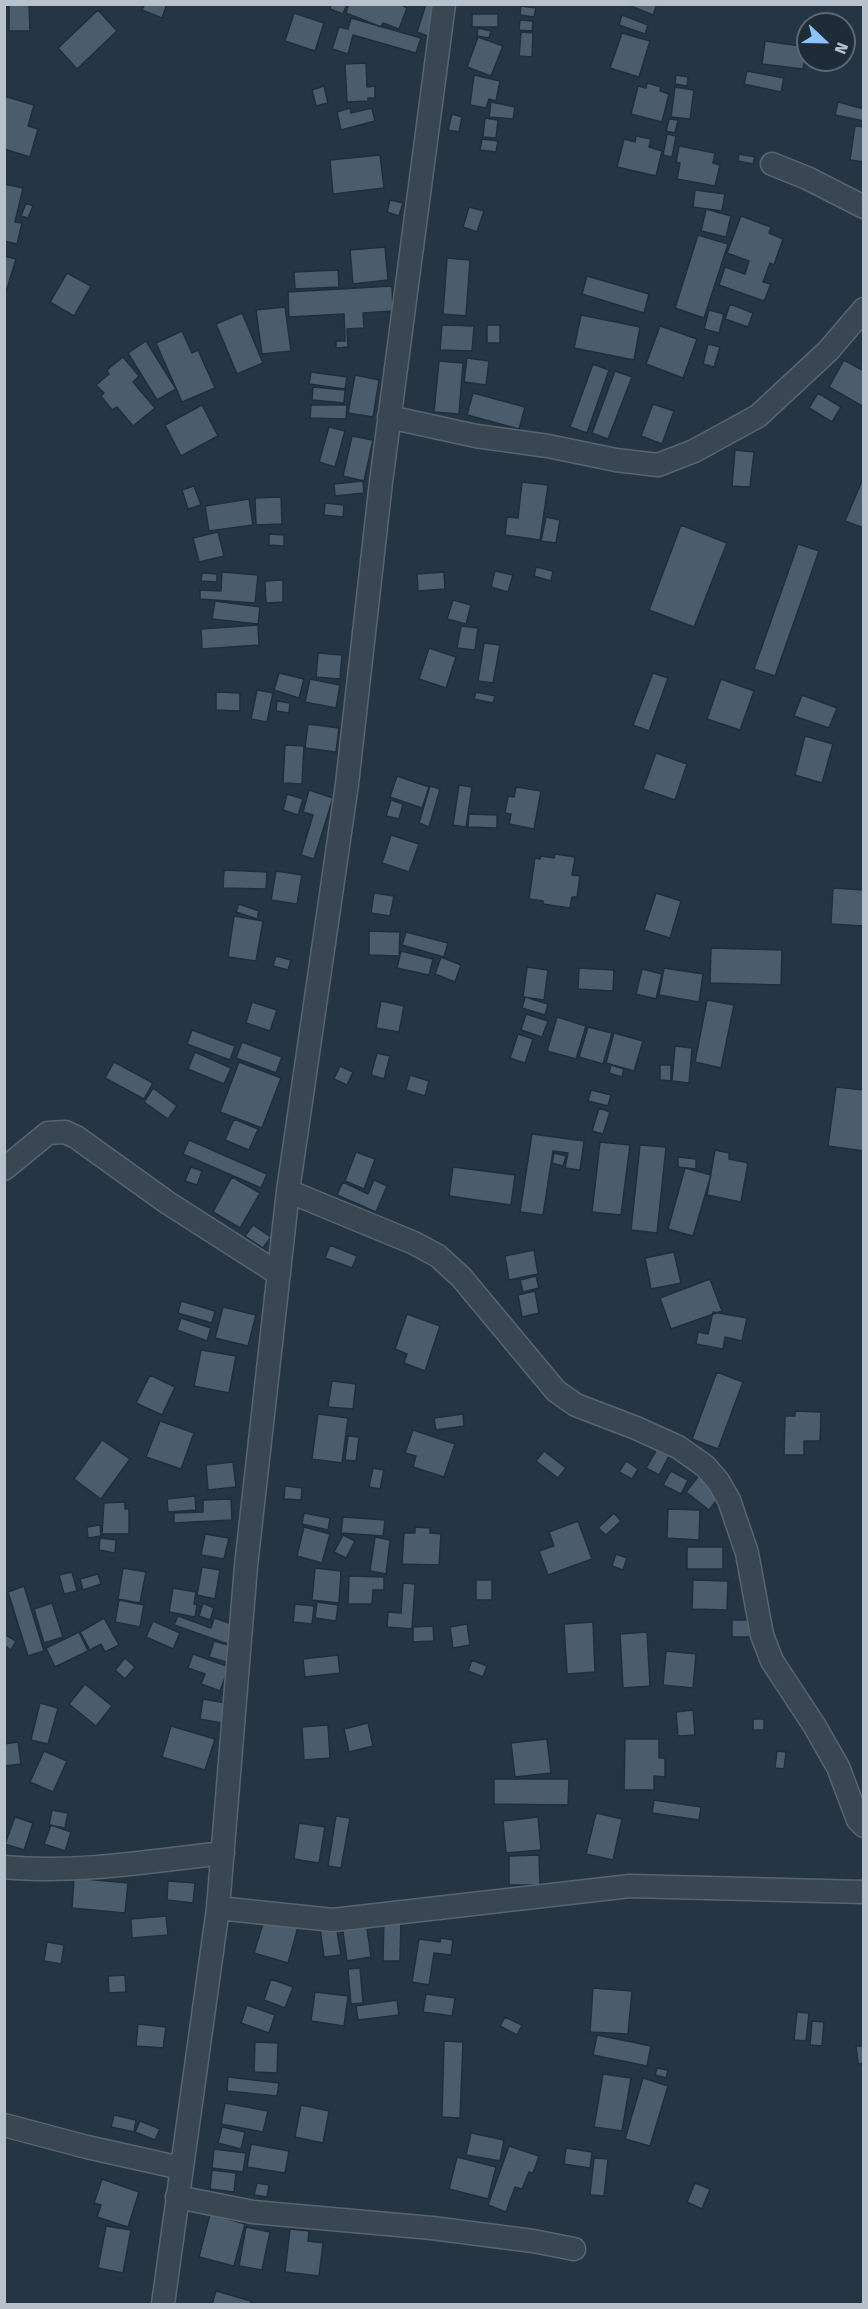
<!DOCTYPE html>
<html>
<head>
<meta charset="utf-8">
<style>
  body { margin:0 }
  #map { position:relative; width:868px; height:2309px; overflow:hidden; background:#263544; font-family:"Fira Sans",sans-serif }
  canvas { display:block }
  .frame { position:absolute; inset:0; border:6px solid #b7c2cd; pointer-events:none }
  .north { position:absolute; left:796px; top:12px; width:60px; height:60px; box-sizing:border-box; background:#1f2c38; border:2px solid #5c6874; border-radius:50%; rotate:112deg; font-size:16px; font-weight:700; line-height:24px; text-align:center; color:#b7c2cd }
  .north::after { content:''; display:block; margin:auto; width:21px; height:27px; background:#8dc3fd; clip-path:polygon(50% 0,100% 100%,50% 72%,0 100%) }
</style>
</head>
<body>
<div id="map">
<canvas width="868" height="2309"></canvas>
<div class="frame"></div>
<div class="north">N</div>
</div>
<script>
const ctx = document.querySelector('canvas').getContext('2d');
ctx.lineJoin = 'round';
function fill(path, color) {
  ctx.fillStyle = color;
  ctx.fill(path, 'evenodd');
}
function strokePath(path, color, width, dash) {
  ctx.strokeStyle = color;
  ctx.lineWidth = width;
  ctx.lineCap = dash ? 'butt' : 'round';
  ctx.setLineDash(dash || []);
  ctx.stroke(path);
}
const building = new Path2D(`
  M9,4h20l1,27h-21z
  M145,4h22l-5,14 -20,-8z
  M331,4h16l-4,10 -13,-5z
  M349,4h51l7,4 -8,21 -16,-6 -2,4 -35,-14z
  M426,4l14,4 -10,29 -13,-5z
  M626,4h31l-4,11z
  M521,6l15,2 -2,9 -14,-2z
  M98,10l19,21 -40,38 -19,-21z
  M294,13l30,10 -9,28 -30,-10z
  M472,14h26v13h-26z
  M622,15l26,10 -3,9 -26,-9z
  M351,18l70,20 -5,15 -63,-18 -5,19 -16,-5 7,-22 9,2z
  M520,20l13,1 -1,10 -13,-1z
  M478,28l13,3 -2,7 -12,-2z
  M521,32l12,1 -1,24 -13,-1z
  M622,33l28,8 -11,36 -29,-9z
  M478,37l25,9 -12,30 -24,-9z
  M765,41l42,6 -4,22 -41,-5z
  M366,63l1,24 8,-1v12h-7v3l-21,1 -2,-38z
  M747,71l37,7 -3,14 -37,-8z
  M474,75l26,6 -4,20 -7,-2 -3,9 -16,-3z
  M676,75l12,2 -1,9 -12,-2z
  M647,83l14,4 -1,4 9,3 -7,28 -31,-8 7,-28 8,2z
  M324,86l4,17 -12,3 -4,-16z
  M675,87l19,3 -4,29 -19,-2z
  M4,96l30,9 -6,21 10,3 -8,28 -26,-8z
  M491,102l24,5 -2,12 -24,-2z
  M838,102l26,7v12l-29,-6z
  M350,108l1,5 21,-5 3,13 -34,9 -4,-18z
  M452,114l10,3 -3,15 -11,-2z
  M485,118l13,2 -2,18 -13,-1z
  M669,119l9,1 -3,13 -9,-2z
  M855,126l9,1v35l-14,-2z
  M667,134l9,2 -4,21 -9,-2z
  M636,136l15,3 -2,8 13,4 -6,25 -39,-9 7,-28 11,3z
  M482,139l16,2 -2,11 -16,-2z
  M679,146l36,7 -2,10 7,2 -5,21 -38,-7 3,-16 -4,-1z
  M739,154l16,3 -2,7 -15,-3z
  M380,155l4,33 -51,6 -3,-34z
  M4,184l19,4 -8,34 7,1 -5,21 -13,-3z
  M695,190l30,4 -3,17 -29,-4z
  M390,200l13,3 -4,13 -12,-4z
  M26,203l7,3 -5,12 -7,-2z
  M469,207l15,4 -7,21 -14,-5z
  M706,209l25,7 -5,21 -25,-6z
  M741,216l30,11 -2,6 14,6 -9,26 -4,-2 -7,19 8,2 -7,17 -45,-16 6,-18 20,7 4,-13 -22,-8z
  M698,235l30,9 -24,74 -29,-10z
  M385,247l3,33 -35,4 -3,-34z
  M4,256l12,3 -10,33h-2z
  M447,258l23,2 -4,56 -23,-2z
  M338,270l1,17 -44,2 -1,-17z
  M67,273l24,13 -17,30 -24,-14z
  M587,276l62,18 -5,19 -62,-19z
  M392,286l1,25 -30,2 1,15 -17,1 1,18 -12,1v-7h9l-1,-27 -55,3 -1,-25z
  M730,304l23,9 -5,14 -23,-8z
  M285,307l6,44 -29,3 -6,-44z
  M709,310l15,4 -5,19 -15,-4z
  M242,313l21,50 -26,11 -21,-50z
  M581,315l59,12 -6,33 -60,-12z
  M442,325l32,1 -2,25 -32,-1z
  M487,325h13v18h-13z
  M660,326l37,13 -14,39 -37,-14z
  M182,331l10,22 6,-3 17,38 -33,14 -26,-59z
  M146,341l30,48 -19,11 -29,-47z
  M708,344l12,3 -6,20 -11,-3z
  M123,357l16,19 -6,6 22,26 -22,18 -16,-19 -5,3 -11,-14 3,-3 -8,-8 13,-11 -2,-4z
  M467,358l22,3 -3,24 -22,-3z
  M844,360l20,11v36l-35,-20z
  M439,361l24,2 -4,51 -25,-2z
  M593,364l16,6 -22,63 -17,-6z
  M615,371l17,6 -24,62 -16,-6z
  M311,372l36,5 -2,12 -36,-5z
  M355,375l24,5 -6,37 -25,-4z
  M313,387l32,3 -1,13 -32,-3z
  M473,393l52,14 -6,22 -52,-14z
  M818,393l23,14 -9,15 -23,-14z
  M653,404l21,7 -12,33 -21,-8z
  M202,405l16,31 -37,20 -16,-31z
  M311,405h36l-1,14 -36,-1z
  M329,427l16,4 -10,36 -16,-5z
  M352,436l21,4 -9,41 -21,-5z
  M735,450l19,2 -4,35 -18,-1z
  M864,476v52l-19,-7z
  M363,481l1,12 -29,3 -1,-12z
  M522,482l26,3 -8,55 -35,-5 2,-18 11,1z
  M194,486l7,19 -13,4 -6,-19z
  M281,497l1,27 -26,1 -1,-27z
  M249,499l4,26 -44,6 -4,-25z
  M325,503l19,2 -1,12 -19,-2z
  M546,517l14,3 -4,23 -15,-2z
  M681,525l46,18 -33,84 -45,-17z
  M218,532l6,24 -25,6 -6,-24z
  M269,534l15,1v11l-15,-1z
  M798,544l21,7 -44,125 -21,-7z
  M536,567l17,4 -2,10 -17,-5z
  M495,571l18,4 -5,17 -17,-5z
  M222,572l36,3 -3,28 -55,-4v-9l21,1z
  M444,572l1,17 -27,2 -1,-17z
  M202,573l15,1v8l-16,-1z
  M283,580v22l-17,1 -1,-22z
  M453,600l18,5 -5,19 -19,-5z
  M215,601l45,6 -2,17 -46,-5z
  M258,625l1,20 -57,4 -1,-20z
  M461,626l17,2 -3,22 -18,-2z
  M484,643l16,2 -7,38 -15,-2z
  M429,648l27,9 -10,31 -27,-9z
  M318,653l24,2 -2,24 -24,-2z
  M279,673l25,6 -5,19 -25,-8z
  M653,673l15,5 -19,53 -16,-6z
  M310,679l30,6 -4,23 -31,-6z
  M721,679l33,12 -14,39 -33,-11z
  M257,690l16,3 -6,29 -16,-3z
  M216,692l24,1v18l-24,-1z
  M476,692l19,4 -2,7 -19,-4z
  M802,695l35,13 -8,20 -35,-12z
  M277,701l13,2 -1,10 -13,-2z
  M308,724l31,4 -3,24 -31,-4z
  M805,736l28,8 -11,39 -27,-8z
  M285,745l19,1 -2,38 -19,-1z
  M656,753l31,11 -12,36 -32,-11z
  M397,776l32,11 -7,21 -32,-11z
  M459,785l13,2 -6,40 -13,-2z
  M430,786l10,3 -11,38 -10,-4z
  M516,787l25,4 -7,38 -25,-5 2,-10 -6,-1 3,-17 6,1z
  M309,790l24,8 -19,61 -13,-4 12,-40 -10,-3z
  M287,794l16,5 -5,16 -15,-5z
  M391,800l12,4 -4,15 -13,-3z
  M469,814l28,1v13l-29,-1z
  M391,835l28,9 -10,28 -27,-9z
  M555,854l20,3 -3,18 8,1 -3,21h-5l-2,11 -27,-4v-3l-14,-2 6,-41 5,1 1,-3 13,2z
  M224,870l43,2 -1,17 -43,-1z
  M276,871l26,4 -5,29 -26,-4z
  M833,888l31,2v36l-33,-2z
  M374,893l20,3 -4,20 -19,-3z
  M656,893l25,8 -11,37 -26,-8z
  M239,904l20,7 -2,8 -21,-7z
  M234,916l29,5 -7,40 -28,-4z
  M369,931l31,1 -1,24 -30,-1z
  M406,932l42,11 -4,14 -42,-12z
  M711,948l71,2 -1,35 -71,-2z
  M401,951l32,8 -4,16 -32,-7z
  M276,956l15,4 -3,10 -15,-4z
  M441,957l20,8 -6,17 -20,-8z
  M527,967l21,3 -4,30 -21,-3z
  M579,968l35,2 -1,21 -35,-2z
  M664,968l39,6 -4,28 -40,-7z
  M642,969l20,5 -6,25 -20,-5z
  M525,997l23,7 -3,11 -23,-7z
  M707,1000l27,5 -13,63 -26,-6z
  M381,1001l23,5 -5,26 -23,-4z
  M252,1002l25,8 -7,21 -24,-8z
  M526,1014l22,7 -6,16 -21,-7z
  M557,1017l29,9 -10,33 -29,-8z
  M588,1027l24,6 -9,31 -24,-7z
  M192,1030l43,16 -5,14 -43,-16z
  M614,1033l29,8 -9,30 -28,-8z
  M518,1034l15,5 -8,24 -15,-5z
  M242,1042l40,15 -6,16 -40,-15z
  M675,1046l17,2 -3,35 -17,-2z
  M195,1052l36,16 -7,16 -36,-15z
  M377,1053l13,3 -6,23 -13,-4z
  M114,1062l39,21 -9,16 -39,-21z
  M239,1062l42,16 -19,50 -42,-16z
  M611,1065l13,4 -2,8 -13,-4z
  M660,1065h11v16l-11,-1z
  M340,1066l13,6 -6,13 -13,-6z
  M410,1075l19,6 -4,15 -19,-6z
  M836,1087l28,3v61l-36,-5z
  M153,1088l24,18 -9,13 -24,-17z
  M591,1090l20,5 -3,11 -20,-5z
  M599,1108l11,4 -7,22 -11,-3z
  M234,1119l24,10 -9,21 -24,-10z
  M532,1134l52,7 -4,29 -15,-2 3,-15 -15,-2 -10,64 -23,-3z
  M189,1140l78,34 -6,14 -78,-34z
  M600,1142l30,3 -9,70 -29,-3z
  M640,1145l26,2 -9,86 -26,-3z
  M715,1150l14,3v6l19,4 -7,39 -34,-7z
  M356,1152l19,7 -11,30 -19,-8z
  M554,1153l12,3 -3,10 -11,-3z
  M678,1157l18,2v10l-18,-2z
  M191,1167l11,4 -5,14 -12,-4z
  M453,1167l62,8 -4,30 -62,-9z
  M685,1168l26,7 -18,61 -25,-7z
  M232,1177l28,16 -20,35 -27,-16z
  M374,1180l13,6 -11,26 -39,-17 6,-13 25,12z
  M253,1225l18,12 -8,11 -18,-12z
  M330,1245l27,11 -5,12 -27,-10z
  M534,1250l4,24 -29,6 -4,-24z
  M674,1252l7,31 -30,6 -6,-31z
  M536,1276l3,12 -16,4 -3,-12z
  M710,1279l12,32 -51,18 -11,-31z
  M535,1291l4,22 -17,4 -4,-22z
  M181,1301l34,10 -3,12 -34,-10z
  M223,1307l33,8 -8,31 -33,-8z
  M713,1312l34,6 -5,23 -17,-4 -2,12 -27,-5 2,-12 10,2z
  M407,1314l33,12 -15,45 -21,-8 3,-9 -12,-5z
  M181,1318l30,10 -4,13 -30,-11z
  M201,1350l35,6 -7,37 -35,-7z
  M717,1372l26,10 -25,67 -26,-10z
  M150,1375l25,12 -13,28 -26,-12z
  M332,1381l24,3 -3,25 -25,-2z
  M795,1411l26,1 -1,29h-16v14h-20l1,-39h10z
  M318,1414l30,4 -6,45 -30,-4z
  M463,1414l1,12 -28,4 -2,-12z
  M160,1421l34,12 -13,36 -35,-12z
  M413,1430l42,14 -11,33 -31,-10 3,-11 -11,-3z
  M348,1436l11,1 -3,24 -11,-1z
  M102,1440l28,19 -29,40 -27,-20z
  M657,1449l12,7 -10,19 -13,-7z
  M544,1451l22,17 -8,10 -22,-17z
  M626,1461l12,8 -6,10 -13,-7z
  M233,1462l3,25 -28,3 -2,-25z
  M373,1468l11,2 -4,19 -11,-2z
  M671,1471l17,9 -7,14 -18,-9z
  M701,1473l23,18 -15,19 -23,-18z
  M285,1486l17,2 -1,12 -17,-1z
  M195,1496l1,14 -28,2 -1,-13z
  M231,1499l1,21 -58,3v-10l29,-1v-12z
  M125,1502v7h4v25h-27l2,-31z
  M668,1509l32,1 -1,30 -32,-2z
  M304,1513l26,5 -2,12 -26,-6z
  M614,1513l7,8 -15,14 -8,-7z
  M343,1517l42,3 -2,16 -42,-3z
  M578,1521l14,38 -44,16 -9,-24 15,-5 -5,-14z
  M100,1525l1,11 -13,2 -1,-11z
  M304,1527l26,7 -8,29 -25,-7z
  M415,1527l15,1v5l11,1 -2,31 -37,-1 2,-31h11z
  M205,1534l24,4 -5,21 -23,-4z
  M343,1535l12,6 -9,17 -12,-6z
  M375,1537l15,3 -4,34 -16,-3z
  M100,1538l16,2 -1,13 -16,-3z
  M687,1547h36v22h-36z
  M616,1554l11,4 -4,12 -11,-4z
  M202,1567l18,3 -5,29 -18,-4z
  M123,1568l23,4 -6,31 -22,-4z
  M315,1568l26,3 -2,32 -27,-3z
  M72,1572l5,19 -13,3 -5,-19z
  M98,1574l3,10 -18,6 -3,-11z
  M349,1576l35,1v13h-11l-1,14h-24z
  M476,1580h16v20h-16z
  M693,1580l35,1 -1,29 -35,-1z
  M403,1583l12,1 -3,45 -25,-2 1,-15 13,1z
  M24,1586l20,65 -16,5 -20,-64z
  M173,1588l23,4 -2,12 3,1 -2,12 -26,-5z
  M119,1600l25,5 -4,22 -25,-5z
  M317,1602l21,3 -2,16 -21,-3z
  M52,1603l11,34 -19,6 -10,-34z
  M203,1603l11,5 -4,12 -11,-4z
  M295,1604l19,2 -2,18 -19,-2z
  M178,1616l33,12 3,-10 21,7 -7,19 -54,-19z
  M104,1618l15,27 -14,7 -4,-8 -11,6 -10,-18z
  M732,1620h18v17h-18z
  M153,1621l27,12 -7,16 -27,-12z
  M593,1622l2,50 -28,2 -3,-50z
  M467,1624l3,21 -17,3 -3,-21z
  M433,1626l1,15 -21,1v-15z
  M79,1632l9,19 -33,16 -9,-19z
  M647,1632l3,54 -27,2 -3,-54z
  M4,1634l12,7 -5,9 -7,-5z
  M214,1641l21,6 -5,16 -21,-6z
  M666,1651l30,3 -3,34 -30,-3z
  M193,1654l36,13 -9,24 -19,-7 4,-10 -17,-6z
  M338,1655l2,18 -35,4 -2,-18z
  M125,1658l10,9 -10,12 -10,-9z
  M472,1660l15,6 -4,11 -15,-6z
  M85,1684l27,22 -16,20 -27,-22z
  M203,1699l23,4 -4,20 -22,-4z
  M40,1703l18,5 -10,36 -17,-4z
  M693,1710l2,25 -17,1 -2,-24z
  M753,1719h11v11h-11z
  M368,1723l5,23 -24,6 -5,-23z
  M328,1725l2,33 -26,2 -2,-33z
  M171,1726l44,13 -10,31 -43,-13z
  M547,1739l4,34 -36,4 -4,-34z
  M625,1739h34v19h6v19l-11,-1v14h-30z
  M18,1742l3,22 -17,2v-22z
  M44,1751l23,10 -14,31 -23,-10z
  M777,1751l9,1 -2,17 -9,-1z
  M494,1779h75l-1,26 -74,-1z
  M654,1800l47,7 -2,13 -47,-7z
  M52,1810l16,3 -3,15 -16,-3z
  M596,1813l26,6 -9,41 -27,-6z
  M336,1816l14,2 -9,50 -13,-2z
  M15,1817l18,6 -9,27 -19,-6z
  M538,1817l3,33 -35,3 -3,-32z
  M299,1823l26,4 -6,36 -25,-4z
  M51,1825l20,7 -6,19 -21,-7z
  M539,1855l1,30h-31v-29z
  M74,1878l54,5 -3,30 -53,-5z
  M168,1881l27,2 -2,20 -26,-3z
  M166,1916l2,19 -36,3 -1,-19z
  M265,1917l33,10 -10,36 -34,-10z
  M384,1917h17l-1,44h-17z
  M366,1921l5,36 -24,4 -5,-36z
  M336,1925l5,30 -17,2 -4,-29z
  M441,1938l12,2 -2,15 -17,-2 -5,32 -17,-3 7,-43 21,3z
  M47,1942l17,3 -3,19 -17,-3z
  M360,1968l3,35 -12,1 -3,-35z
  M125,1975l1,17 -17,1 -1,-17z
  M271,1979l22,8 -8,21 -21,-8z
  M593,1988l39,3 -4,43 -38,-2z
  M315,1992l33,4 -4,30 -33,-5z
  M426,1994l29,4 -3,18 -29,-4z
  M397,2000l2,15 -41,5 -2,-14z
  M247,2005l28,10 -6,18 -28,-10z
  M797,2012l12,1 -3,28 -12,-1z
  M505,2017l17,8 -5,10 -17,-9z
  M812,2021l12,1 -2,24 -12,-1z
  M138,2024l28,3 -3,21 -27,-2z
  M597,2035l54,11 -4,20 -54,-11z
  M444,2041l19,1 -3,76 -18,-1z
  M255,2042l23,1 -1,30 -23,-1z
  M856,2046h8v17l-6,1z
  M657,2068l11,2 -2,8 -11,-3z
  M603,2074l28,4 -9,53 -28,-4z
  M228,2077l51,6 -2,13 -50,-5z
  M643,2078l25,8 -18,60 -25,-7z
  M225,2103l43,8 -5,21 -42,-8z
  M301,2105l28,6 -6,32 -28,-6z
  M114,2115l22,5 -2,12 -23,-5z
  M140,2121l20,8 -5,11 -20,-8z
  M222,2127l23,5 -4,17 -23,-6z
  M471,2133l33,7 -4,21 -34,-6z
  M251,2144l38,7 -4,22 -38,-6z
  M509,2146l30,10 -6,17 -4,-1 -7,17 -7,-2 -9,25 -18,-7z
  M566,2148l26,4 -2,16 -26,-4z
  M214,2149l32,4 -3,19 -31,-4z
  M457,2157l39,10 -8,32 -39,-10z
  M594,2158l14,1 -4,37 -14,-1z
  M212,2170l24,3 -2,19 -24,-3z
  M102,2179l37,13 -11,35 -31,-10 4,-12 -7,-2z
  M257,2183l12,2 -2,12 -13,-2z
  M695,2183l15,6 -8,20 -15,-7z
  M210,2214l35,10 -11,42 -35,-9z
  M106,2226l25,4 -8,43 -25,-5z
  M246,2227l24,5 -8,38 -23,-4z
  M290,2229l19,2 -1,10 15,2 -4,33 -34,-4z
  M216,2291l35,10 -1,3h-38z`);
const minor = new Path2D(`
  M772,164l35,14 57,29
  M389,417l87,19 72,10 68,14 42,5 36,-14 64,-35 70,-65 36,-42
  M4,1169l44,-36 17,-1 11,5 92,66 111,71
  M288,1191l126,52 24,13 23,21 95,114 20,14 60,23 42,19 27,19 13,15 11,19 18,53 15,82 10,26 42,64 24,42 20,53 6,6
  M4,1867c73,7 147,-6 219,-14
  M218,1908l115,12 297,-34 234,6
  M4,2125l83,22 94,21
  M177,2197l76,15 179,16 101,13 41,8
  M163,2304l55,-396 28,-342 42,-375 59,-407 34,-302 63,-478`);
fill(building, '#4b5d6c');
strokePath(building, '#212e3a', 1.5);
strokePath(minor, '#586570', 25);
strokePath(minor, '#3a4753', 22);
</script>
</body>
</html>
